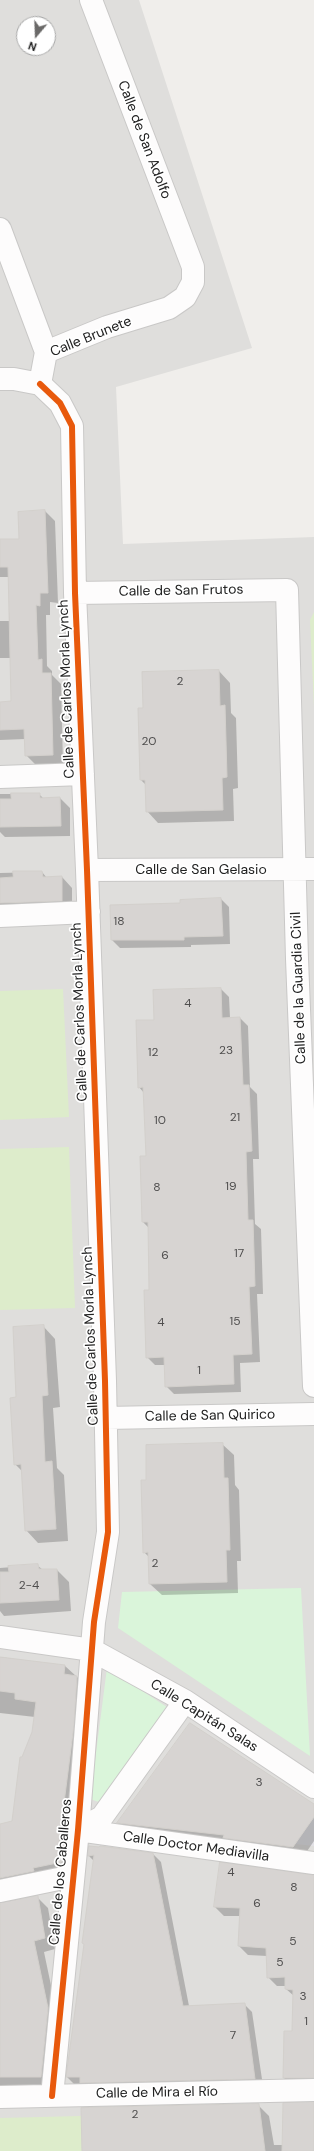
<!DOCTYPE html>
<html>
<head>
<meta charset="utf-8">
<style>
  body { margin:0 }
  #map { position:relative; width:314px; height:2151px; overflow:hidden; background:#f0eeeb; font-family:"DM Sans",sans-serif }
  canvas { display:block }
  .north { position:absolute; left:16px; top:16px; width:40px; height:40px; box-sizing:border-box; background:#fff; border:1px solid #a7a7a7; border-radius:50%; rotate:199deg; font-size:11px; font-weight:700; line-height:16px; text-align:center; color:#222 }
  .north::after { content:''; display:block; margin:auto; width:14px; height:18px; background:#6a6968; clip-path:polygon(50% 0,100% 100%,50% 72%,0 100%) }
</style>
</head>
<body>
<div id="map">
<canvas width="314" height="2151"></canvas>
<div class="north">N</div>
</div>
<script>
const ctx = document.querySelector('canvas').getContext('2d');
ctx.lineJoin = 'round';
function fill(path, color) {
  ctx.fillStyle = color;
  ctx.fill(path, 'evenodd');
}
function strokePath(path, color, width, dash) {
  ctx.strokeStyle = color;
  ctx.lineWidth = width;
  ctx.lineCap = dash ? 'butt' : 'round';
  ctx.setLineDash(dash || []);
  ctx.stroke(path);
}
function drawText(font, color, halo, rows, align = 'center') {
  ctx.font = font + ' "DM Sans",sans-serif';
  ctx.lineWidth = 3.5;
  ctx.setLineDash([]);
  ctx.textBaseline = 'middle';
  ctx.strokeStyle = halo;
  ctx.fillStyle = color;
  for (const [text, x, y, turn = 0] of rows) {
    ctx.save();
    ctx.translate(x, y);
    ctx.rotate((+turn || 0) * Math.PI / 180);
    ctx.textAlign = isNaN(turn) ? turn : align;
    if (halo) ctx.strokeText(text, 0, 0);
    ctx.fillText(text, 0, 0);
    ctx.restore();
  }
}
const residential = new Path2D(`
  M0,0h139l113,348 -136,39 7,157 191,-7v1614h-314zM24,24h24v24h-24z`);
const grass = new Path2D(`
  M314,612v95l-4,-87z
  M63,989l6,128 -69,3v-129z
  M69,1147l6,161 -75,2v-161z
  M81,2116l1,35h-82v-33z`);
const park = new Path2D(`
  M301,1588l9,168 -192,-128 4,-36z
  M107,1668l63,41 -68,94 -12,-4z`);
const plaza = new Path2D(`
  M314,1817v29l-19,-2z`);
const shadow = new Path2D(`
  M45,511l10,10 3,82 -8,-1v13h-4l1,51 5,5v4l9,9 2,81h-27l-10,-10v-16l-26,1v-37l12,-1 -1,-44h-11v-37h9v-44h-9v-37h20l-1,-27z
  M219,671l11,12 1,30 5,5 2,70 -5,1 1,32 -76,2 -11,-12 -1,-26 -5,-5 3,-71 -1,-36z
  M0,794h39l5,5 16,-1 10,10v28l-65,1 -5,-5z
  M42,872l5,6 15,-1 10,11v23h-72v-38z
  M221,899l8,8 1,37 -39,1v2l-71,1 -8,-8 69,-36v-3z
  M221,989l8,8 1,21h10l8,8 2,61 7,7 2,65h-6l2,65 6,5 2,65h-6l3,68 -20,1 1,29 -67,2 -8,-8v-21h-11l-8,-8 3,-66 -1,-63 -6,-6 4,-65 -3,-64 -5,-6 16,-66 -1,-30z
  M43,1326l12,13 5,68 -7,1 4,60 7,7 4,66 -30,2 -12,-13 -4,-59 -7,-7z
  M222,1444l12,11 1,30 4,5 2,71h-4l1,32 -76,2 -12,-11 -1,-27 -5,-5z
  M37,1565l6,5h14l12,12 2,29 -67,5 -4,-5v-43z
  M0,1657l65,9 23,21 -15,185 -73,24v-71l13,-3 10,-64 10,-26 2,-15 -35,-4z
  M314,1805v36l-11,16 -175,-24 -10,-10z
  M90,1847l63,7 8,8 28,144 55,-2 8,8 11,74 -188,-1 -8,-8 18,-132 9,-84 -5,-5z
  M314,1876v210h-21l-9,-8 9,-46 1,-36 -8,-7v-3h-9l-9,-9 -1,-21 -19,-1 -9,-9 2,-30h-17l-9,-9z
  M37,1897l11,11 7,41 -11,3 14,67 -6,68 -52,1v-185z
  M314,2103v48h-231l175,-46 11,11 5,29h9z`);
const building = new Path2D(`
  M45,510l3,83h-8v13l-4,-1 2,55 4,-1v14h9l2,82 -28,1 -1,-27 -24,1v-28l11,-1 -3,-134h-8v-28h19l-1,-27z
  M219,670l1,36 5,-1 2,72 -5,1 1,32 -77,2 -1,-32h-5l-2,-72h5l-1,-36z
  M11,793h29v5l20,-1 1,29 -61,1v-28h11z
  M13,871h29l1,6 19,-1v25l-62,2v-25l13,-1z
  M221,898l2,38 -39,1v3h-73l-1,-35 70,-2v-3z
  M221,988l1,30 18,-1 3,68h6l3,66 -6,1 2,68h5l2,66 -6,1 3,67 -19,1 1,29 -69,3 -1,-30 -18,1 -2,-68h5l-1,-68h-6l-2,-66h6l-3,-69 -5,1 -2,-68h18l-1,-30z
  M44,1325l4,70 -6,1 3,66 7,-1 4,68 -31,2 -4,-67 -7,1 -4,-67 6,-1 -3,-70z
  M223,1443l1,35h4l2,72h-4l1,32 -78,2 -1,-32 -5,1 -1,-39 -1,-34h5v-35z
  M38,1564l1,5h18l2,31 -59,3v-31h9l-1,-6z
  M0,1657l65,8 -1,9 13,2 -3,49 -15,117 5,1 -2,19 -29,6 1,3 -34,7v-54l12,-3 8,-64h2l10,-25 4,-30 -21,-3v-6l-15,-2z
  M190,1723l124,81v13l-21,30 -70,-9 1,-3 -107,-12z
  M89,1846l10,1 1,-1 53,7 30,153 62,-3 10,76 -175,4v-6h-14l18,-133 -2,-1 12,-88 -6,1z
  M220,1862l94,13v203h-31l1,-47h8l1,-41 -8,-1v-12l-18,1 -1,-30 -28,-2 2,-38 -26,-1z
  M38,1896l7,42 -11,3 14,67 -7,69h-41v-174z
  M314,2102v49h-32l1,-48z
  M259,2104l6,47h-183l-1,-43z`);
const street = new Path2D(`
  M0,229l46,123
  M0,379h14l26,5
  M40,384l20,19 12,23 3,167 12,277 18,511 3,151 -14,90 -16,208 -26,266
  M40,384l6,-32 61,-25 62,-19 16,-11 8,-15v-15l-102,-267
  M75,593l212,-3 10,369 17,427
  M0,777l83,-3
  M87,870l227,-1
  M0,916l89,-4
  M106,1418l208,-4
  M0,1637l92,13 93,51 129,86
  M78,1830l236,33
  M78,1830l24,-13 83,-116
  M0,1891l73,-15
  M0,2097l314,-7`);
const cycleway = new Path2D(`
  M40,384l20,19 12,23 3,167 12,277 18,511 3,151 -14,90 -16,208 -26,266`);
const numberNames = [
  ["2",180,682],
  ["20",149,742],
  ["18",119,922],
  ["4",188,1004],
  ["23",226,1051],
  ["12",153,1053],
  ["21",235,1118],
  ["10",160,1121],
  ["19",231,1187],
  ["8",157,1188],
  ["17",239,1254],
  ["6",165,1256],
  ["15",235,1322],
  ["4",161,1323],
  ["1",199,1371],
  ["2",155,1564],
  ["2-4",29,1586],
  ["3",259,1783],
  ["4",231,1873],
  ["8",294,1888],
  ["6",257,1904],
  ["5",293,1942],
  ["5",280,1963],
  ["3",303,1997],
  ["1",306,2022],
  ["7",233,2036],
  ["2",135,2115]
];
const streetNames = [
  ["Calle de San Adolfo",144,140,69],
  ["Calle Brunete",91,337,-22],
  ["Calle de San Frutos",181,591,-1],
  ["Calle de Carlos Morla Lynch",67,689,-92],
  ["Calle de San Gelasio",201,870],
  ["Calle de la Guardia Civil",299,988,-92],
  ["Calle de Carlos Morla Lynch",80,1012,-92],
  ["Calle de Carlos Morla Lynch",91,1336,-92],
  ["Calle de San Quirico",210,1416,-1],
  ["Calle Capitán Salas",204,1716,32],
  ["Calle Doctor Mediavilla",196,1847,8],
  ["Calle de los Caballeros",61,1872,-85],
  ["Calle de Mira el Río",157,2093,-1]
];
fill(residential, '#dfdedc');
fill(grass, '#ddeccb');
fill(park, '#daf5da');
fill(plaza, '#e2e1e5');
fill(shadow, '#0003');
fill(building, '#d7d4d2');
strokePath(building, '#d3d0cc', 1);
strokePath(street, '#c9c8c7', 24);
strokePath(street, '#fdfcfc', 22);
strokePath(cycleway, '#e8590c', 6);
drawText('12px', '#4f4e4e', null, numberNames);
drawText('14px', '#222', '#fff', streetNames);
</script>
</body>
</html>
